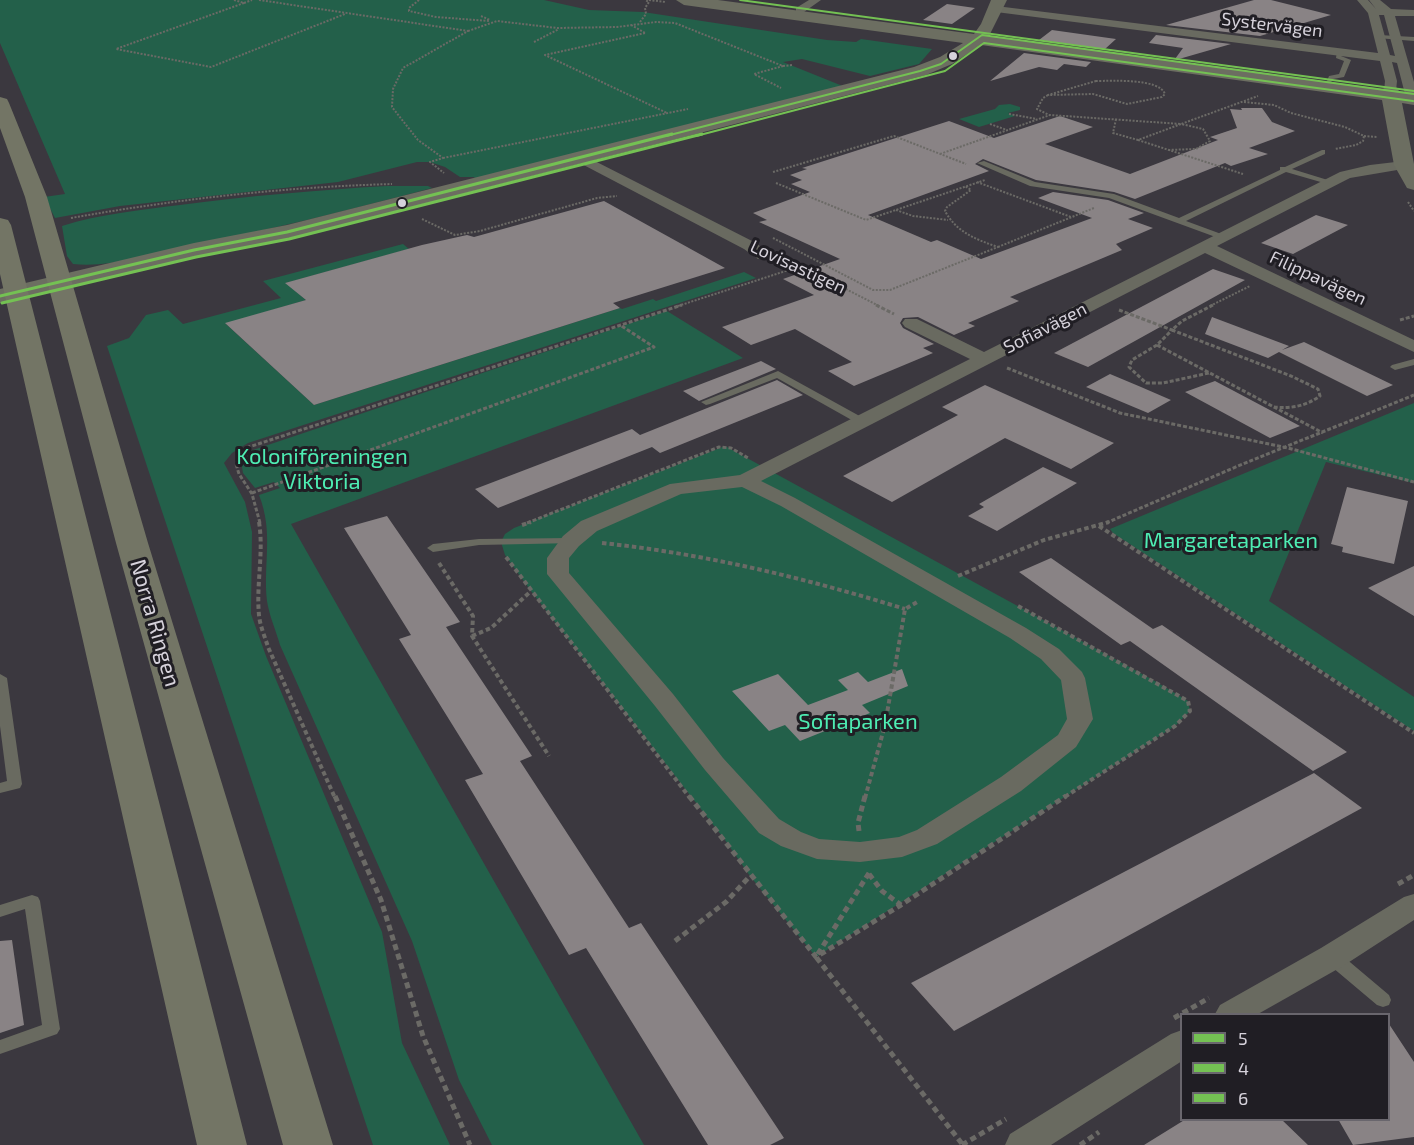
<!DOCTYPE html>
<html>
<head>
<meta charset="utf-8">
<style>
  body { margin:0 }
  #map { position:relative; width:1414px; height:1145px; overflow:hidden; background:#3b383f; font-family:"Exo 2",sans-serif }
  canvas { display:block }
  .legend { position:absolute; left:1180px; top:1013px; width:210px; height:108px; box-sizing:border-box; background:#201e24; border:2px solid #69666d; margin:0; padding:8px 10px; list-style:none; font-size:18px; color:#d6d2db }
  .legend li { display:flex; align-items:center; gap:12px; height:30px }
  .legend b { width:30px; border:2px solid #69666d }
</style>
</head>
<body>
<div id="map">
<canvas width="1414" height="1145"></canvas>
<ul class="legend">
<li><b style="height:8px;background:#74c153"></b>5</li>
<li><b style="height:8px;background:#74c153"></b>4</li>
<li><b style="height:8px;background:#74c153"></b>6</li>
</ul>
</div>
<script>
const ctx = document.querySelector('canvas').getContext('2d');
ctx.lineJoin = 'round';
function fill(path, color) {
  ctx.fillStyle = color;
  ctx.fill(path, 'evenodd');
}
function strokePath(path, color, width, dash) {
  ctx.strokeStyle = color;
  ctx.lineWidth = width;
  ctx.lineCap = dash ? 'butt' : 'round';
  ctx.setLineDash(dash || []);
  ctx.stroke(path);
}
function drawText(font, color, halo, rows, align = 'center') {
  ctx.font = font + ' "Exo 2",sans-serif';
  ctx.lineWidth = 6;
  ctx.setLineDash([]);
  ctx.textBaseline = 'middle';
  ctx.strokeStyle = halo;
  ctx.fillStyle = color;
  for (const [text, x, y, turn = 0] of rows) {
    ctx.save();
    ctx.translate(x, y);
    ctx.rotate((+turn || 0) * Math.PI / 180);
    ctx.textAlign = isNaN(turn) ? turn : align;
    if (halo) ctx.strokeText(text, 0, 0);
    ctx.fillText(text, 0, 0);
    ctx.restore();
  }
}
const green = new Path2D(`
  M0,0h544l45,10 54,2 184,28 29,2 5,-3 71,10 -13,15 -49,12 -68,-17 -19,3 67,27 -365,93 -12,-5h-13l-15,-10 -15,-5h-13l-79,20 -218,24 -65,12 -11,-21 21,-3 -65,-151z
  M1010,104l10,3v3l-12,3 7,3 -36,11 -20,-8 36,-10 4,-4z
  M387,186h41l4,2c-83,22 -167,43 -251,60 -35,7 -73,20 -108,16l-6,-8 -5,-30c38,-12 78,-16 118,-21 69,-9 137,-15 207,-19z
  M403,244l6,5 -123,34 20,17 -80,24 88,81 306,-97 2,1 31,-10 3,2 88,-29 12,6 -508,165 -16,10 -8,10 21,39 7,30 -1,82 15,42 116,276 20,111 48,102h-77l-266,-799 22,-8 17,-23 22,-5 15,14 98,-26 -18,-17z
  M667,311l76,47 -452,166 353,621h-152l-33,-65 -47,-139 -132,-296c-4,-14 -11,-30 -13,-44 -4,-38 7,-68 -8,-106l21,-7 -6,-6 -19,6 -12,-15 -2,-12 9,-10z
  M1414,403v80l-88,-21 -57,139 145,96v34l-301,-198 -3,-4z
  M725,446l428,234 35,21 2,10 -15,15 -359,231 -66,-81 -25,-36 -194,-249 -26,-36 -4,-13 4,-8 9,-6z`);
const building = new Path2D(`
  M1254,0h17l60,15 -71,21 -94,-11z
  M947,4l28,4 -23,16 -29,-4z
  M1052,30l64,9 -11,10 -66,-9z
  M1156,35l75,9 -52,15h-4l8,-11 -34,-5z
  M1024,53l67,9 -5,5 -22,-3 -7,6 -18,-3 -49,14z
  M1241,108h21l10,14 23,9 -46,17 19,6 -37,12 -6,-3 -90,36 -21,-7 -78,-12 -53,-21 -8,5 14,7 -121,44 63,27 6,-2 44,19 111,-41 -54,-20 15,-6 55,8 36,13 -16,6 25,9 -37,16 6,6 -112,47 9,4 -51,22 7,3 -21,9 -36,-18 -15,1 -3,5 3,5 31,16 -11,4 10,5 -79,33 -26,-15 24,-9 -57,-33 -44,16 -29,-18 92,-32 -31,-16 57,-20 -81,-37 8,-2 -14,-7 57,-21 -19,-8 11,-4 -12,-5 17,-6 -5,-1 147,-47 45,17 66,-22 33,11 -48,17 85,30 88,-34 -8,-3 27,-9 -7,-19 12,1z
  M604,201l121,67 -112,35 7,5 -306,97 -89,-82 81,-23 -21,-17 137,-38 45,-10 7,2z
  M1316,215l32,10 -55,29 -32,-11z
  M1213,269l32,11 -157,87 -34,-14z
  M1212,317l77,29 -7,4 22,-8 89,43 -26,11 -88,-44 -11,6 -63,-24z
  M761,361l15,8 -77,32 -16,-10z
  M1110,374l31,13 30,13 -23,13 -62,-26z
  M777,380l26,15 -143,58 -8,-6 -154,61 -23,-19 157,-60 8,6z
  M1215,381l19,10 66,35 -30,12 -85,-46z
  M985,385l129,58 -43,26 -66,-31 -113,64 -49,-26 115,-61 -16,-8z
  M1043,467l34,16 -80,48 -29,-15 16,-9 -5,-3z
  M1347,487l61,14 -14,63 -52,-12 1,-5 -12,-3z
  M387,516l73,106 -14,5 86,129 -12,5 109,167 12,-5 143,215 -14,7h-62l-122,-197 -17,7 -104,-175 18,-6 -84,-135 12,-4 -67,-107z
  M1051,558l102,71 9,-4 185,127 -34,19 -183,-130 -9,4 -102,-73z
  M1414,566v50l-46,-28z
  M902,669l6,17 -46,19 8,8 -70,28 -15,-16 -16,6 -37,-40 46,-17 30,31 40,-15 -10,-10 20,-8 10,10z
  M1314,773l48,35 -408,223 -43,-48z
  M12,940l12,85 -24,8v-92z
  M1389,1024l25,38v75l-61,8 -15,-26h51z
  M1186,1119h95l27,26h-164z`);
const pathFar3 = new Path2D(`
  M234,0l10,3 8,-3
  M259,0l209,31 -65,37 -10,21 -1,18 26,33 25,18 -13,4 14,11
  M419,0l-10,8v3l27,6 53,4
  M649,0l17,2
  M244,3l-128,46 95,18 134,-53
  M481,16l9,4
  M640,22l6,-8 -1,-6 4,-6 -4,-2
  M631,25l14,8
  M468,31l29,-10 60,7 60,-1 39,-5 19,1 108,43 -29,8 27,14
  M645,33l-100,22 122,58
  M534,42l25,-13
  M783,66l10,-1
  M1096,81c16,0 63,-3 69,13l-3,3 -35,7 -34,-10 -45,1z
  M1048,95l-5,3 -6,11 12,6
  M1244,102l30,3 17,8 54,14 19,9 -1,5 -7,4 -21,4
  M1009,114l28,5
  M1116,119l-3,14 25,7 43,-16 22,5 7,12 -14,8 -28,1
  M990,124l17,6
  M1364,136l14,1
  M1138,140l105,34
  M940,154l110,-39 131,9 77,-28
  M443,158l245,-49
  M773,172l121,-36 72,28
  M977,182l94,35
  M776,183l90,37 119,-40
  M1408,202l6,9
  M896,210l17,6 35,4
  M71,218c107,-19 213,-31 321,-34
  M422,219l33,16 25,-4 117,-33 20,-2
  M773,238l100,52h17l108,-43c-21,-7 -42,-15 -53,-36l2,-4 24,-17 -6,-4
  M998,247l96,-39
  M782,261l19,5 78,40
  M678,306l123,-40
  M1210,306l40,-20`);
const pathFar2 = new Path2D(`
  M876,305l18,9
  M1213,305l-31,16 -10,9 119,46 27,13 2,7c-14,10 -29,13 -46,11
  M1119,310l53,20 -15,15 166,88
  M1400,320l14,-4
  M1157,345l-25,15 -3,7 17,16h17l46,-10
  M1007,368l113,45 168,35 126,34
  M252,493l402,-146 -34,-22
  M260,523l-8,-29 -13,-20 -3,-10 5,-11 8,-6 433,-142
  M527,523l192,-76 12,1 17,10
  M1106,523l132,-57 176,-71`);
const pathFar1 = new Path2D(`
  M259,522c5,31 -3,62 0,93 1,11 6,22 9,32l67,151
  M522,525l9,-3
  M1099,526l315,207
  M602,543c104,11 203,35 303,66
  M506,557l184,241
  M439,563l34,53 -1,20 77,120
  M958,576l86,-36 65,-18
  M1018,606l170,95 2,10 -15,15 -112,72
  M472,636l19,-8 40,-37
  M865,798l20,-73 20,-116 14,-8`);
const path = new Path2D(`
  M335,796l46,104 42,136 47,109
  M689,796l127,161 85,-52
  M859,831l-1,-8 7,-27
  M869,873l-53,84 147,188
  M869,874l13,17 19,14 165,-109
  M1398,884l16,-9
  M675,941l51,-39 24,-26
  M1174,1018l35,-20
  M962,1145l44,-26
  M1080,1145l19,-13`);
const lane = new Path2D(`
  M1379,35l35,2v4l-37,-3z
  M1337,51h4v5l10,4 -7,17 -11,2 -3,5h-4l3,-8 10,-2 5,-13 -8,-3z
  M1322,150h3v4l-33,15 39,12v4l-45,-13 -100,49 38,14 1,2 -4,2 -112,-41 -79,-12 -53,-23 7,-2 51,21 79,12 65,24 101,-48v-3h5z
  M1414,359v6l-19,5 -5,-3 2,-2z
  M778,371l87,48 1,2 -5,3 -4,-1 -80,-45 -67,26 -4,1 -5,-3z
  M571,538l6,3 -2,2 -96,2 -46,7 -6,-4 6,-4 46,-5z
  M0,674l7,4 15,106 -2,4 -20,5v-10l7,-2 -7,-55z
  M32,895l6,2 2,4 20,128 -3,5 -57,20v-14l42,-15 -17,-116 -25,8v-12z
  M1332,951l6,1 51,43 2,5 -2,5 -6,2 -6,-2 -51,-43 -2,-5 2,-5z`);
const street = new Path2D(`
  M809,0h12l-17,12h-8v-4z
  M1357,0h11l8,9 -7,-9h11l11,9 23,1v6h-19l19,66v15h-7l-2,-3 -8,-31 -5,-1 5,19 -1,10 -6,4 -6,-4 1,-10 -5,-20 -384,-49 -5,-3 5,-3 382,47 -10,-40zM1379,15h5l11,41 -5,-1z
  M581,154l175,89 16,13 -2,3h-12l-14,-10 -168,-88 -2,-3z
  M1404,161l7,4 -2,3 -59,10 -133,68 197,94v12l-209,-99 -444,228 34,17 231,130 33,21 23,23 3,6 8,41 -17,28 -55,44 -84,53 -35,13 -42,5 -43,-3 -36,-13 -22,-13 -54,-63 -50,-64 -108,-132v-16l16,-22 18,-15 89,-37 70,-9 230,-116 -65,-32 -3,-4 3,-4h12l67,33 356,-180 30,-7zM742,487l39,19 229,132 31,21 20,21 6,39 -9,16 -57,42 -84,53 -18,7 -39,5 -41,-3 -18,-7 -22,-13 -56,-61 -50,-64 -104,-121v-15l10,-12 18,-15 84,-37z
  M1414,894v26l-71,46 -85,48h-43l5,-9 101,-57 83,-51z
  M1182,1030v31l-131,84h-46l5,-11 161,-100z`);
const secondary = new Path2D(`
  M676,0h42l256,34 7,-10 10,-24h16l-18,36 393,53 8,-3 6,1 3,4 15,2v12l-12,-2 12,61v26l-7,-2 -13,-23 -12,-65 -401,-55 -29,19 -26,11 -639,164 -93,18 -194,46v-14l194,-46 93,-18 627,-158 26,-10 23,-14 -279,-38z`);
const primary = new Path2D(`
  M0,97l7,2 2,4 38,94 101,346 185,602h-50l-167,-602 -91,-346 -25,-69z
  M0,218l8,2 3,5 236,920h-50l-197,-871z`);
const bus1Far1 = new Path2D(`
  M666,136l254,-65 21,-7 41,-29 432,59`);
const bus1 = new Path2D(`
  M0,296l194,-46 93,-18 385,-98`);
const bus2Far1 = new Path2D(`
  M696,136l249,-65 39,-28 429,58`);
const bus2 = new Path2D(`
  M2,303l194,-46 93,-18 413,-105`);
const bus3 = new Path2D(`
  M740,0l674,91`);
const markers = [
  [953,56,5,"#d6d2db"],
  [402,203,5,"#d6d2db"]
];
const farStreetnames = [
  ["Systervägen",1272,25,7],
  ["Lovisastigen",798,267,25],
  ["Filippavägen",1318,278,25],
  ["Sofiavägen",1045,328,-27]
];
const parkNames = [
  ["Koloniföreningen",322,457],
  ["Viktoria",322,482],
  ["Margaretaparken",1231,541],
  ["Sofiaparken",858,722]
];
const streetNames = [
  ["Norra Ringen",155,623,74]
];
fill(green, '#23604a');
fill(building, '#898385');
strokePath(pathFar3, '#6b6a66', 2, [2, 1.5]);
strokePath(pathFar2, '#6b6a66', 3, [4, 2]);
strokePath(pathFar1, '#6b6a66', 4, [4.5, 3]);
strokePath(path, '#6b6a66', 5, [6, 4]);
fill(lane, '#696a60');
fill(street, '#696a60');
fill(secondary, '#6c6e61');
fill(primary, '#737565');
strokePath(bus1Far1, '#74c153', 2);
strokePath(bus1, '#74c153', 3);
strokePath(bus2Far1, '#74c153', 2);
strokePath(bus2, '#74c153', 3);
strokePath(bus3, '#74c153', 2);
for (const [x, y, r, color] of markers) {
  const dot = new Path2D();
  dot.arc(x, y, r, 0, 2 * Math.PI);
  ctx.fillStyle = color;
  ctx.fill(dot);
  strokePath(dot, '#201e24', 2);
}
drawText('18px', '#d6d2db', '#201e24', farStreetnames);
drawText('22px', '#4eedb3', '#201e24', parkNames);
drawText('22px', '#d6d2db', '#201e24', streetNames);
</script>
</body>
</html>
